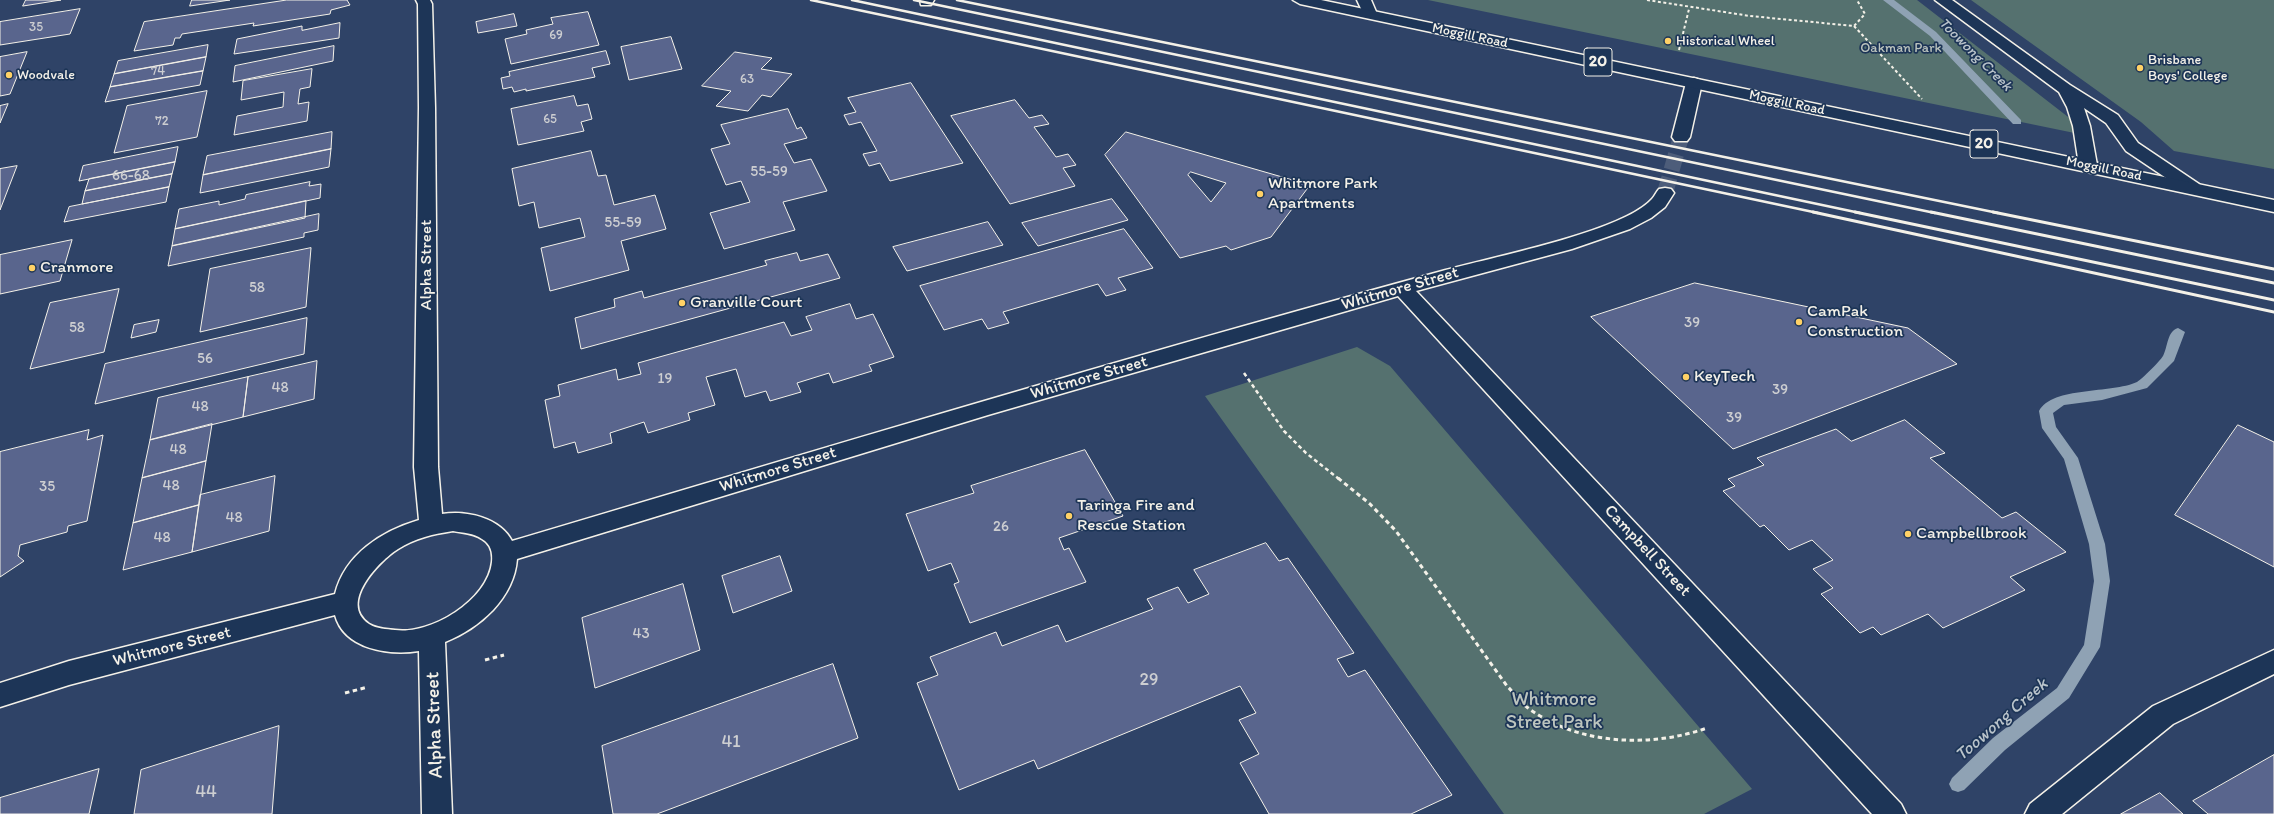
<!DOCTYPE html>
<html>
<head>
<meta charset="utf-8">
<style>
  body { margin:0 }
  canvas { display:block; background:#2f4367 }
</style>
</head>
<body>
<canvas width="2274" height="814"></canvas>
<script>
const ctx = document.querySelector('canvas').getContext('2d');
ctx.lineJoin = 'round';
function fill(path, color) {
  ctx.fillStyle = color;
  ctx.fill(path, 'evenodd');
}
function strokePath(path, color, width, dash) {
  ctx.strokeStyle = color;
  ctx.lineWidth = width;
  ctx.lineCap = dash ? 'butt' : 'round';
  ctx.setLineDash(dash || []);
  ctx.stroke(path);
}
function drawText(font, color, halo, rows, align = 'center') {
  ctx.font = font + ' Itim,sans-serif';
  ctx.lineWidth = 3.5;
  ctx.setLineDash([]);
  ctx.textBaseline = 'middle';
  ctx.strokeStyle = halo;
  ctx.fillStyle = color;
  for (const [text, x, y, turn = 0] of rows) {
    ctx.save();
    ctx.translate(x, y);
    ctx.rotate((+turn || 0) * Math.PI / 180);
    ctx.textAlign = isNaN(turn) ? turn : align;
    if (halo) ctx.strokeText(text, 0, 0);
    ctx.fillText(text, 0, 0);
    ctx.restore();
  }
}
const green = new Path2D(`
  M1428,0h489l177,137z
  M1971,0h303v169l-100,-18 -33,-29z
  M1357,347l33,19 362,423 -48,25h-200l-299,-418z`);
const stream = new Path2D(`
  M1883,0h11l42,32 85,88v4h-8l-83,-88z
  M2178,328l7,4 -11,29 -27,27 -45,12 -38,5 -11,8 3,14 22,31 27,86 5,37 -10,66 -31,51 -64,52 -41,40 -6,2 -6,-2 -3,-6 3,-6 41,-40 64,-50 27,-43 10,-64 -5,-37 -25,-85 -22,-31 -3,-17c14,-25 72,-17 98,-29 5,-3 23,-21 26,-26 5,-9 4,-25 15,-28z`);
const building = new Path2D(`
  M26,0h35l-38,6z
  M192,0h38l-40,6z
  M287,0h60l3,5 -19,5 -1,4 -77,12 1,-3 -72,11 -2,4h-5l-2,7 -39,6 10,-29z
  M80,9l-10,25 -70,11v-23z
  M588,12l11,33 -88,19 -6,-25 22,-5 -1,-4 27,-6 -2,-6z
  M514,14l3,12 -39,7 -2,-11z
  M340,23l-1,15 -105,16 3,-15 65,-13v4z
  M671,37l11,32 -53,11 -8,-33z
  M208,45l-2,12 -92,17 4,-13z
  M334,46l-1,15 -100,21 2,-16z
  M606,51l4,13 -18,4 3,9 -69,14v-2l-12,3 -2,-5 -9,2 -2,-11 9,-2 -1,-4z
  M27,52l-17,42 -10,2v-39z
  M735,52l37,6 -11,11 31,5 -21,23 -9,-2 -14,16 -32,-5 15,-15 -29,-5z
  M206,57l-3,14 -93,16 4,-13z
  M312,69l-2,18 -10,2 -2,15 11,-2 -2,19 -73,14 3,-19 46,-9 1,-15 -43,8 2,-19z
  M203,71l-3,14 -95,17 5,-15z
  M911,83l52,80 -73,18 -10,-18 -11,3 -6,-12 14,-3 -16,-29 -12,3 -5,-10 12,-3 -8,-14z
  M207,91l-10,46 -83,16 13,-47z
  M574,96l3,10 11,-2 4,15 -11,3 3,9 -66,14 -7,-36z
  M1015,100l14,18 13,-3 7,9 -15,3 22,30 12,-3 8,11 -13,3 12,18 -65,18 -59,-88z
  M8,104l-8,19v-17z
  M788,109l9,20 4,-2 6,11 -23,6 10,19 17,-4 16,32 -44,11 12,28 -71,19 -14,-36 40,-11 -9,-21 -15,4 -15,-36 19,-5 -9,-19z
  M332,132l-1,17 -128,26 4,-19z
  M1126,132l184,53 -39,52 -40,13 -5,-4 -46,12 -75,-103zM1191,172l35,11 -15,19 -23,-27z
  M178,147l-3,15 -96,19 4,-15z
  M331,149l-2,18 -129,26 3,-18z
  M591,151l7,25 8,-1 8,30 41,-10 11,34 -45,12 8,29 -79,21 -9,-43 44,-11 -5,-19 -41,10 -5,-26 -15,4 -7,-37z
  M175,162l-3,12 -87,17 4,-12z
  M17,166l-17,44v-41z
  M172,174l-3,13 -87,17 3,-13z
  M310,182l-1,4 12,-2 -1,14 -145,31 4,-20 40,-8v4l26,-6 1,-4z
  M169,187l-3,15 -102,20 5,-15z
  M1112,199l16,21 -90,26 -16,-23z
  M306,201l-1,17 -133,28 3,-17z
  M319,214l-1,16 -14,3v4l-136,29 4,-20z
  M988,222l15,23 -96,26 -14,-24z
  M1124,229l29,39 -35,10 8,12 -20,6 -8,-12 -95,28 6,11 -21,6 -6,-10 -38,11 -24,-44z
  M72,240l-12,41 -60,13v-39z
  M311,248l-5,59 -106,25 10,-63z
  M797,253l3,8 28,-7 12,24 -259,71 -6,-31 40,-11 -1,-8 28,-8 2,7 123,-33 -2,-4z
  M1695,283l213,45 49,36 -224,85 -142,-132z
  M119,289l-15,63 -74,17 20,-66z
  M850,304l6,15 17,-5 21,43 -25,8 3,6 -39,12 -4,-10 -32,10 4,9 -31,9 -4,-10 -21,6 -9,-28 -30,8 9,28 -27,8 2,7 -42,13 -4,-11 -34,11 2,10 -34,10 -3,-11 -21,6 -9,-48 15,-4 -2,-11 58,-16 2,11 23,-6 -3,-11 146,-41 7,14 21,-6 -6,-13z
  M307,318l-3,36 -209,50 10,-40z
  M159,320l-3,12 -25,6 3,-13z
  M317,361l-3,38 -71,18 5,-40z
  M248,377l-5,40 -93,23 8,-42z
  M1905,420l40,33 -15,5 72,60 14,-6 50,40 -56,25 15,13 -82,38 -15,-14 -47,21 -8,-8 -13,6 -39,-39 12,-6 -20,-19 20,-9 -21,-20 -23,10 -25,-25 -4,2 -37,-36 12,-5 -7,-7 36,-14 -7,-7 79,-29 15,12z
  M212,424l-6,37 -64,17 8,-38z
  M2238,425l36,17v125l-99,-52z
  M89,430l-2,10 16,-5 -16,86 -19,5 -1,6 -47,13 -2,11 6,5 -24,16v-125z
  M1085,450l38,66 -64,22 5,12 5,-2 17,34 -116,41 -16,-39 5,-2 -8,-19 -23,8 -22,-57 68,-21 -3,-7z
  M206,461l-7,44 -66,18 9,-45z
  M275,476l-6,55 -77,21 8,-57z
  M199,505l-7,47 -69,18 10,-47z
  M1266,543l13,18 9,-3 66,95 -17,6 11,18 17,-7 87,125 -41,19h-142l-29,-51 19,-9 -20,-34 17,-7 -16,-27 -202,83 -4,-9 -75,30 -42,-107 21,-8 -8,-18 66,-25 6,14 56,-21 8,17 87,-33 -6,-10 31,-12 10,16 21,-9 -15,-24z
  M780,556l12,35 -59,22 -11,-37z
  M683,584l17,66 -105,38 -13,-70z
  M833,664l25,74 -201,76h-44l-11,-68z
  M279,726l-7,88h-138l7,-44z
  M2274,755v59h-66l-15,-13z
  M99,769l-10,45h-89v-16z
  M2160,793l23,21h-62z`);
const minorTunnel = new Path2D(`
  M1665,193l16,-56`);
const pathFar2 = new Path2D(`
  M1647,0l103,16 104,10 11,-12 -8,-14
  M1854,26l68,73
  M1679,50l10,-41`);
const pathFar1 = new Path2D(`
  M1244,373l40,58 22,22 33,26`);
const path = new Path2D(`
  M1338,478l32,26 26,27 111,155c7,7 13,16 21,22 50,37 122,40 179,20
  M485,660l19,-5
  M345,693l23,-6`);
const minor = new Path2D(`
  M416,0h14l2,4 3,104 3,359 4,47c25,-4 58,4 70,27 309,-92 618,-185 930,-270 46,-13 181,-39 210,-72 3,-3 4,-7 7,-10l6,-1 6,1 3,4 -9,14 -14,11 -21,11 -58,20 -156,42 485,513 5,10h-34l-474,-518 -410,119 -471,144c-3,39 -37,69 -72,83l7,172h-30l-3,-163c-30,5 -75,-2 -84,-36l-266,70 -69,22v-24l69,-22 266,-67c10,-40 47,-63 84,-74l-5,-53 5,-359 -1,-104zM453,531c10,2 21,2 29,8 9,5 11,14 10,23 -4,38 -61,73 -97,68 -9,-1 -18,-1 -26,-6 -31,-21 10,-63 29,-75 17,-11 36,-15 55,-18z
  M920,0h14l-3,5h-10z
  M1357,0h14l6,14 -2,3h-10z
  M1935,0h17l118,85 48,30 20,28 61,41 3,4 -3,4h-12l-61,-41 -20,-28 -22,-15 6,18 7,39 -3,4h-12l-3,-4 -6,-39 -6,-19 -8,-15z
  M1694,78l6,2 2,3 -12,54 -3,4h-12l-3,-4 14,-54 2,-3z
  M2274,650v24l-101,50 -111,90h-37l5,-10 123,-98z`);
const highway = new Path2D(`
  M1293,0h28l953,200v12l-974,-208z`);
const railFar1 = new Path2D(`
  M811,0l1007,213
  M852,0l1008,213
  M914,0l1021,213
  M957,0l1041,213`);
const rail = new Path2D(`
  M1813,212l461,100
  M1855,212l419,88
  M1931,212l343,71
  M1993,212l281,57`);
const markers = [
  [1668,41,4,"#ffd166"],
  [2140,68,4,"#ffd166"],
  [9,75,4,"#ffd166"],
  [1260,194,4,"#ffd166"],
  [32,268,4,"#ffd166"],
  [682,303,4,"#ffd166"],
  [1799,322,4,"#ffd166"],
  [1686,377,4,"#ffd166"],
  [1069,516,4,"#ffd166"],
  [1908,534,4,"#ffd166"]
];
const farNumbernames = [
  ["35",36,28],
  ["69",556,36],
  ["74",158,72],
  ["63",747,80],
  ["65",550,120],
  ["72",162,122]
];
const farStreetnames = [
  ["Moggill Road",1470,36,12],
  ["Moggill Road",1787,103,12],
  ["Moggill Road",2104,169,12]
];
const farPoinames = [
  ["Historical Wheel",1676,41],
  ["Brisbane",2148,60],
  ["Boys' College",2148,76],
  ["Woodvale",17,75]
];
const farParknames = [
  ["Oakman Park",1901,48]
];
const farWaternames = [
  ["Toowong Creek",1975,55,45]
];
const numberNames = [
  ["55-59",769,172],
  ["66-68",131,176],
  ["55-59",623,223],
  ["58",257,288],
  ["39",1692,323],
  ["58",77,328],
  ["56",205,359],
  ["19",665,379],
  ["48",280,388],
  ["39",1780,390],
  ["48",200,407],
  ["39",1734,418],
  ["48",178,450],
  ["48",171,486],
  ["35",47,487],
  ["48",234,518],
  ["26",1001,527],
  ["48",162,538],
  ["43",641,634]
];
const shields = [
  [1598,62,28],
  [1984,144,28]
];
const shieldNames = [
  ["20",1598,62],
  ["20",1984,144]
];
const poiNames = [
  ["Whitmore Park",1268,184],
  ["Apartments",1268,204],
  ["Cranmore",40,268],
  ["Granville Court",690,303],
  ["CamPak",1807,312],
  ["Construction",1807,332],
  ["KeyTech",1694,377],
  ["Taringa Fire and",1077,506],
  ["Rescue Station",1077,526],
  ["Campbellbrook",1916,534]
];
const streetNames = [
  ["Alpha Street",427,265,-90],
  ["Whitmore Street",1400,289,-16],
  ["Whitmore Street",1089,378,-16],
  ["Whitmore Street",778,470,-17],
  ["Campbell Street",1647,551,47],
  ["Whitmore Street",172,647,-14]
];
const nearNumbernames = [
  ["29",1149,680],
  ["41",731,742],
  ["44",206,792]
];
const waterNames = [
  ["Toowong Creek",2002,720,-41]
];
const nearParknames = [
  ["Whitmore",1554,700],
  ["Street Park",1554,723]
];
const nearStreetnames = [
  ["Alpha Street",435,725,-92]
];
fill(green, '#55716f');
fill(stream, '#8fa2b4');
fill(building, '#59658d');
strokePath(building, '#f4f1e8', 1);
strokePath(minorTunnel, '#4d5d7a', 16, [16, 8]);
strokePath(minor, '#f4f1e8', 3);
strokePath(highway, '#f4f1e8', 3);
strokePath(pathFar2, '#f4f1e8', 2, [3, 2.5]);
strokePath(pathFar1, '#f4f1e8', 2.5, [4, 3]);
strokePath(path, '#f4f1e8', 3, [4.5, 3.5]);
fill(minor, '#1d3557');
fill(highway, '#1d3557');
strokePath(railFar1, '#f4f1e8', 2.5);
strokePath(rail, '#f4f1e8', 3);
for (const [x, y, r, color] of markers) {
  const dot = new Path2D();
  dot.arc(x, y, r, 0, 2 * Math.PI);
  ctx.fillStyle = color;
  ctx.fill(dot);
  strokePath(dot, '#1d3557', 1.5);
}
drawText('13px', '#cdced1', null, farNumbernames);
drawText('14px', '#f4f1e8', '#1d3557', farStreetnames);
drawText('14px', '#f4f1e8', '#1d3557', farPoinames, 'left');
drawText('14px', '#bcc4be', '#1d3557', farParknames);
drawText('italic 15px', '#b9c3ca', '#1d3557', farWaternames);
drawText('15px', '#cdced1', null, numberNames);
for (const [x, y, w] of shields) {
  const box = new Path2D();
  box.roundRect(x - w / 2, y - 14, w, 28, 3);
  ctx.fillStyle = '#1d3557';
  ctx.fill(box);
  strokePath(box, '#f4f1e8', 1);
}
drawText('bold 16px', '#f4f1e8', null, shieldNames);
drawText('17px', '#f4f1e8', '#1d3557', poiNames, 'left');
drawText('17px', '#f4f1e8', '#1d3557', streetNames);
drawText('18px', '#cdced1', null, nearNumbernames);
drawText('italic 18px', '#b9c3ca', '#1d3557', waterNames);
drawText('20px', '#bcc4be', '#1d3557', nearParknames);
drawText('20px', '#f4f1e8', '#1d3557', nearStreetnames);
</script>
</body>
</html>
